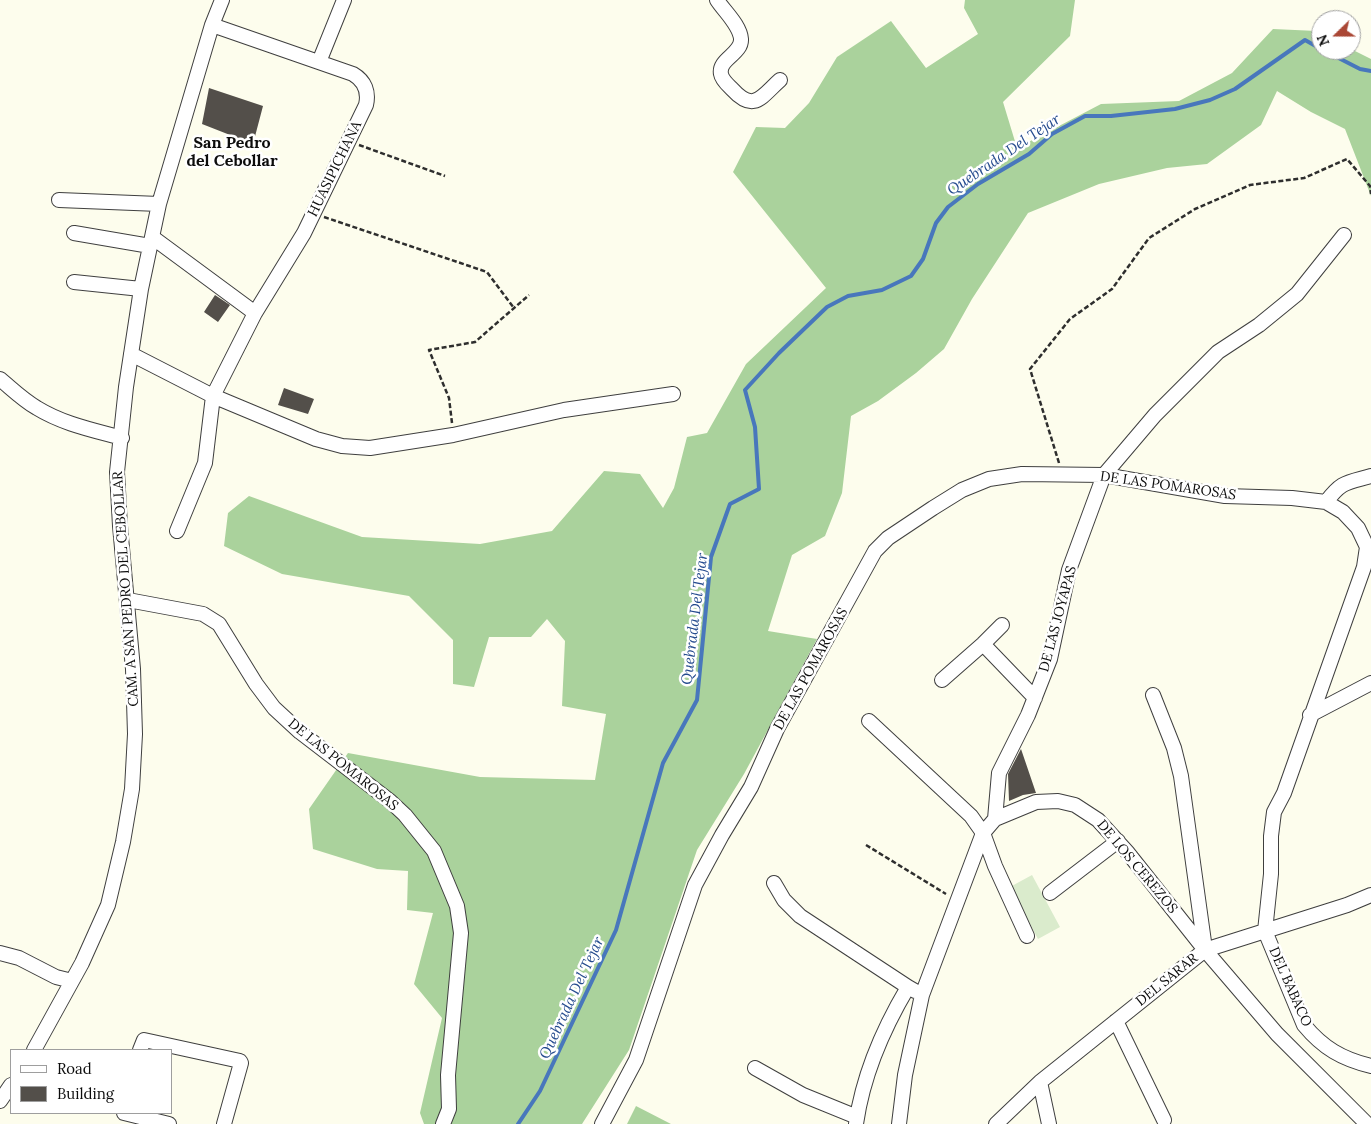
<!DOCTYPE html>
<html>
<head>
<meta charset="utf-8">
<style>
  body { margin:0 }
  #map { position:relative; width:1371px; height:1124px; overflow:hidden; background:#fdfded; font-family:Lora,serif }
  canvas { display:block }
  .legend { position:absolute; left:10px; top:1049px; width:162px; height:65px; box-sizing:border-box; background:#fff; border:1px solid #9e9e9e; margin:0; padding:6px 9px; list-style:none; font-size:15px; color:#0c0c0c }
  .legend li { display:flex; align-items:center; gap:10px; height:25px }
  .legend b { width:25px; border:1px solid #9e9e9e }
  .north { position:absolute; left:1311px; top:10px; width:50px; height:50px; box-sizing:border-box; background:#fff; border:1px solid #9e9e9e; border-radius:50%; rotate:248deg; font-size:14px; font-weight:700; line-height:20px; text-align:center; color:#0c0c0c }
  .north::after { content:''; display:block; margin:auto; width:18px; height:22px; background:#aa4735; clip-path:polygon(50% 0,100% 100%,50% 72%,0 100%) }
</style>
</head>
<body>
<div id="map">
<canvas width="1371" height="1124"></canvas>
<ul class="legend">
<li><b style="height:6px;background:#fff"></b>Road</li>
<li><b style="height:14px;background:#534f4a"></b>Building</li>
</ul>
<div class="north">N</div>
</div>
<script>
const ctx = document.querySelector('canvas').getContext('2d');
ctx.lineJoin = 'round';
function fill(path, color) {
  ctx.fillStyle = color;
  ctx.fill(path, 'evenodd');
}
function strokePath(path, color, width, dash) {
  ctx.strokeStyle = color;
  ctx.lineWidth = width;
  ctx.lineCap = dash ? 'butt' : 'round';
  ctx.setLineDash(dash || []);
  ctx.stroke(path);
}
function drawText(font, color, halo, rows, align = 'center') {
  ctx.font = font + ' Lora,serif';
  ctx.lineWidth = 5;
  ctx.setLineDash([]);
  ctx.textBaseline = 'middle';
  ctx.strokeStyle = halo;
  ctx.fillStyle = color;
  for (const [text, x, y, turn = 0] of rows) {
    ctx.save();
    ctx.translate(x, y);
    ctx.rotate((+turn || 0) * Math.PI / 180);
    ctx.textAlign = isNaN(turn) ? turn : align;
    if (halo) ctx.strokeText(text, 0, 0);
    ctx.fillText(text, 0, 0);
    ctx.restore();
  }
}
const forest = new Path2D(`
  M965,0h110l-5,36 -67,66 14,46 84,-44 78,-3 53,-28 41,-44 44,2 4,2v17l30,-1 20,10v137l-26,-67 -34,-17 -34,-21 -16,34 -54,39 -40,4 -68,16 -71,29 -56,86 -28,50 -28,24 -38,28 -27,15 -9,77 -17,43 -33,19 -24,76 49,8 -73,135 -47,76 -68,200 -47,74h-158l-4,-11 22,-95 -28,-34 19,-71 -26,-3 1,-39 -31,-2 -64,-20 -4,-40 39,-56 132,24 115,3 11,-66 -44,-8 3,-65 -18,-22 -16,18h-42l-15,50 -21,-3v-44l-44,-44 -127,-22 -58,-28 4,-33 21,-17 113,41 118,7 72,-13 52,-60 36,3 23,34 11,-20 13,-51 20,-4 39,-69 80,-76 -93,-116 23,-45 29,1 24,-25 28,-46 54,-36 35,47 52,-34 -14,-26z
  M636,1106l35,18h-44z`);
const pitch = new Path2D(`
  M1032,875l28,52 -22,12 -28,-52z`);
const stream = new Path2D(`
  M1323,50l37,19 11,2
  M518,1124l22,-33 76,-161 47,-167 34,-63 14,-143 19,-53 29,-15 -4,-62 -10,-37 34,-37 48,-46 21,-11 34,-6 29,-14 12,-17 13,-36 12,-16 30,-23 51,-30 23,-20 33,-18h26l64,-7 35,-9 25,-11 70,-49 16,9`);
const building = new Path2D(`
  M209,88l54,18 -10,38 -51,-20z
  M215,295l15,10 -12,17 -14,-10z
  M284,388l30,11 -6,15 -30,-9z
  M1021,749l15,44 -13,2 -14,6 -1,-27z`);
const path = new Path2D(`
  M359,145l86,31
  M324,217l163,55 27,36
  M452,423l-3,-25 -20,-48 46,-8 54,-47
  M1059,463l-29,-94 40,-50 42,-30 37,-51 46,-29 55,-24 54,-7 43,-19 23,27 1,8
  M866,845l80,49`);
const minor = new Path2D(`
  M717,0c7,11 23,25 24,39 1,15 -23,20 -20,35 1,6 7,11 11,15 22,24 29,8 48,-9
  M319,62l25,-62
  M59,200l100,4
  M74,233l76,13
  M152,237l103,76
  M74,282l67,7
  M131,354l82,42 103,43 26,7 28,2 83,-13 111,-25 109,-16
  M0,379c12,10 23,21 37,29 26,16 56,22 85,30
  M1326,502c16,-21 20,-19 45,-26
  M177,531l28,-68 8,-67 42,-83 49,-80 62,-128c3,-13 -1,-24 -13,-31l-141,-49
  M128,600l75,14 16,10 37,60 18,24 26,24 90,69 15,14 29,36 23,55 4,27 -13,142 1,34 -6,15
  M983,644l52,54
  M942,680l41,-36 19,-19
  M1153,695l21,53 7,28 24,173
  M1310,715l61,-32
  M869,721l102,95 12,17 12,33 32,70
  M995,819l4,-46 29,-58 22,-56 19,-89 35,-95 51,-60 63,-63 41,-27 38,-31 47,-59
  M774,883l10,17 16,16 108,71
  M1050,893l68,-52
  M0,953l19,5 37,19 16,4
  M1116,1021l48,99
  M34,1050l48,-87 26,-58 15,-63 9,-53 3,-55 -2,-65 -13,-143 -3,-54 9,-85 15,-98 18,-85 53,-179 10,-25
  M140,1050l4,-10 96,21 1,2 -17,61
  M755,1068l48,27 54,22
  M1040,1082l9,42
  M0,1101l11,-16
  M124,1113l45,11
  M602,1124l34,-64 59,-175 27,-50 29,-48 26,-58 98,-178 13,-13 45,-30 29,-18 27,-11 33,-5 82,1 121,21 67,2 34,4 17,10 15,16 9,19 -3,20 -80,226 -10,19 -3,24v38l-6,57 39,94c19,23 38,34 67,41
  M856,1124c7,-49 27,-95 52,-137l7,4
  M899,1124l6,-49 17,-80 61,-162 12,-14 41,-17 22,-1 17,4 23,15 30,33 77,97 72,84 90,90
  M996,1124l44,-42 165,-132 142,-45 24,-10`);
const streetNames = [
  ["HUASIPICHANA",335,169,-64],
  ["DE LAS POMAROSAS",1168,486,8],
  ["CAM. A SAN PEDRO DEL CEBOLLAR",126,589,-94],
  ["DE LAS JOYAPAS",1058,619,-75],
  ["DE LAS POMAROSAS",811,669,-61],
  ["DE LAS POMAROSAS",343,765,39],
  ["DE LOS CEREZOS",1137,867,50],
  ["DEL SARAR",1167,980,-39],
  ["DEL BABACO",1290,987,66]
];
const waterNames = [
  ["Quebrada Del Tejar",1004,155,-34],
  ["Quebrada Del Tejar",695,619,-83],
  ["Quebrada Del Tejar",572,998,-65]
];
const quarterNames = [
  ["San Pedro",232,143],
  ["del Cebollar",232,161]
];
fill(forest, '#aad29c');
fill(pitch, '#daebcc');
strokePath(stream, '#4877bc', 4);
fill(building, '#534f4a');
strokePath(minor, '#3f3f3f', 16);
strokePath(path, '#2e2e2e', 2.5, [5, 2.5]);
strokePath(minor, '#fff', 14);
drawText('14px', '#0c0c0c', '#fff', streetNames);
drawText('italic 15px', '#254b8e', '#fff', waterNames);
drawText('bold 16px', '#0c0c0c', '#fff', quarterNames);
</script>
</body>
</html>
